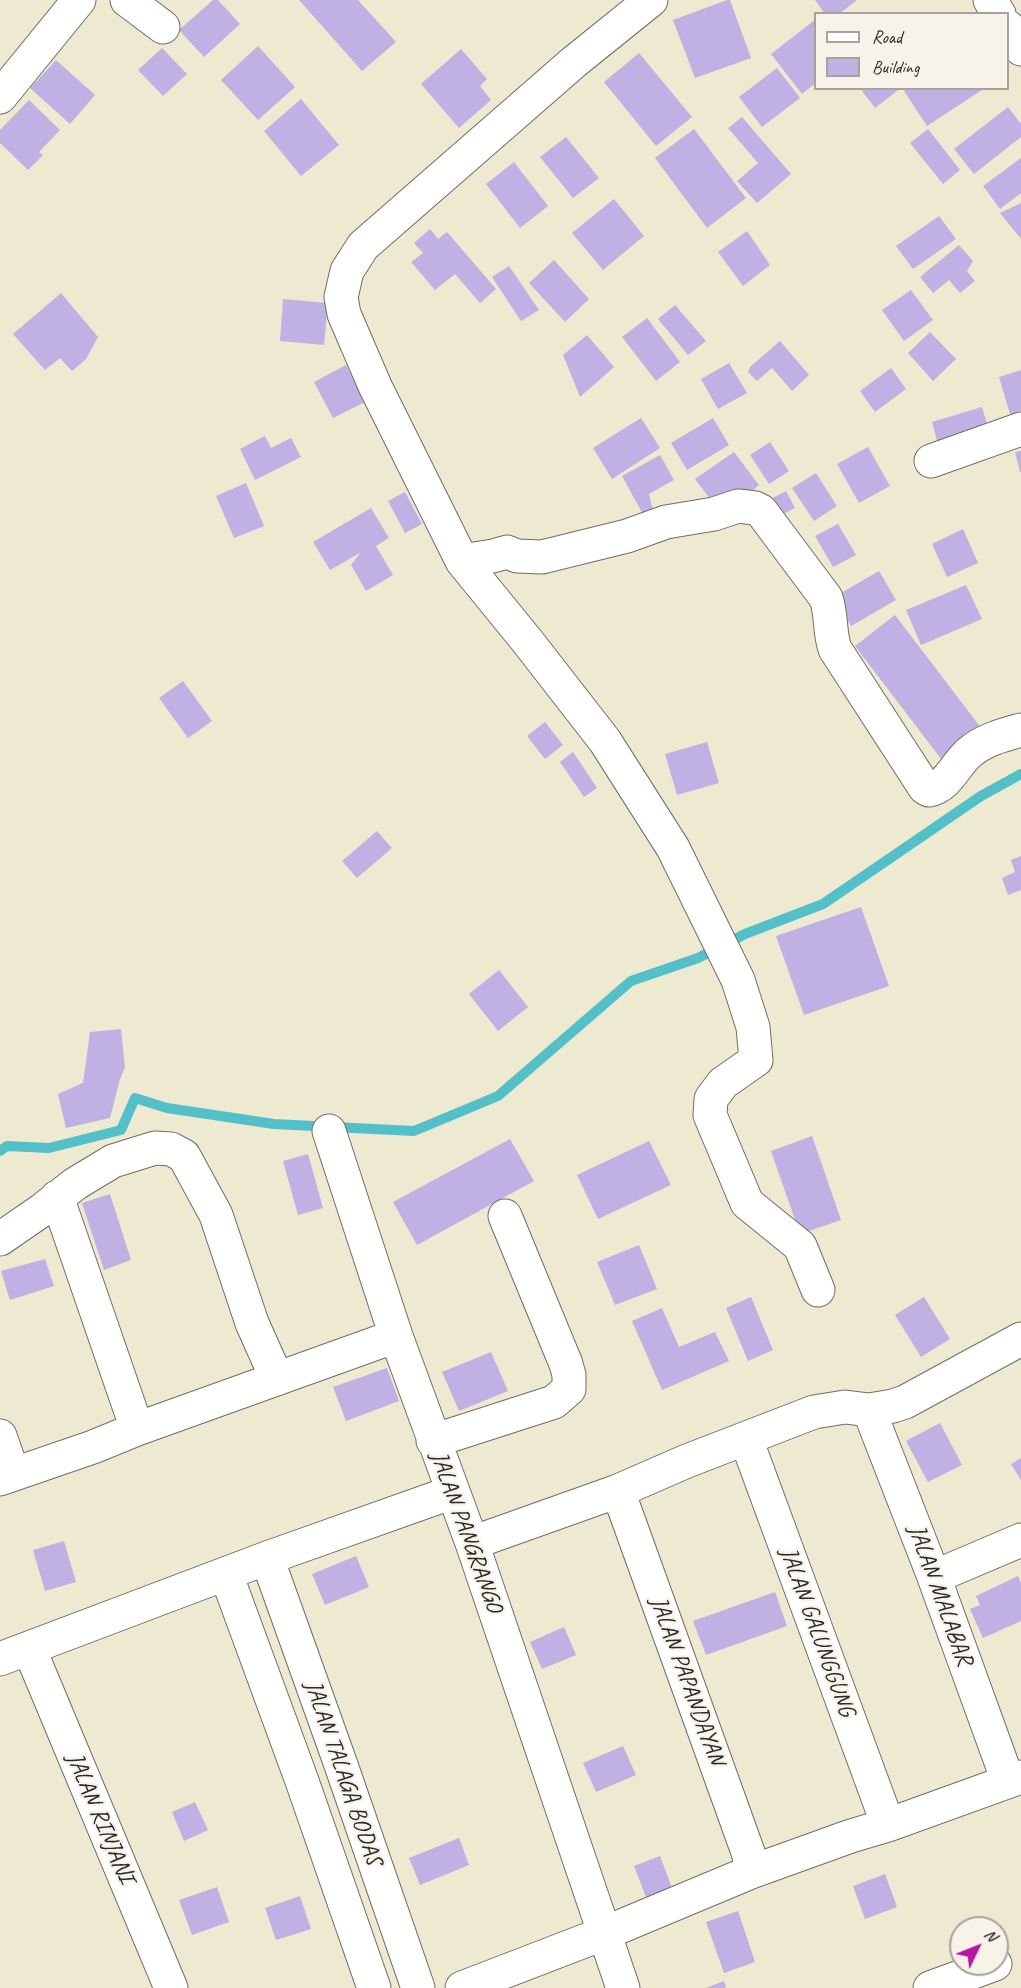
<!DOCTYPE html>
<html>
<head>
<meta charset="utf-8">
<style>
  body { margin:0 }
  #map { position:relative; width:1021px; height:1988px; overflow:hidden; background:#eee9d1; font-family:Caveat,sans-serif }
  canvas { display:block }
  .legend { position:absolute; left:814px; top:12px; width:195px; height:78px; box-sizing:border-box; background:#f7f3e8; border:2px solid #a5a39c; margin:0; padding:8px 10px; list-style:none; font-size:18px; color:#2b2b2b }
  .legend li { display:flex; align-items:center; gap:12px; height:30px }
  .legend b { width:30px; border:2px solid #a5a39c }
  .north { position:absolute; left:949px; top:1916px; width:60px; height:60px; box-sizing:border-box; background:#f7f3e8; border:2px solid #a5a39c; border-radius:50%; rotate:47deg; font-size:16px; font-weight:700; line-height:24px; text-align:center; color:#2b2b2b }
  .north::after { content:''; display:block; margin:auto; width:21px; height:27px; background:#b5179e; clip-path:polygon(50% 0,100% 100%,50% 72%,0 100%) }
</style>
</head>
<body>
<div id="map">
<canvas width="1021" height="1988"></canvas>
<ul class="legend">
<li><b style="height:8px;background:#fff"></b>Road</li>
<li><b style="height:16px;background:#bfb1e3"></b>Building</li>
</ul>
<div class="north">N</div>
</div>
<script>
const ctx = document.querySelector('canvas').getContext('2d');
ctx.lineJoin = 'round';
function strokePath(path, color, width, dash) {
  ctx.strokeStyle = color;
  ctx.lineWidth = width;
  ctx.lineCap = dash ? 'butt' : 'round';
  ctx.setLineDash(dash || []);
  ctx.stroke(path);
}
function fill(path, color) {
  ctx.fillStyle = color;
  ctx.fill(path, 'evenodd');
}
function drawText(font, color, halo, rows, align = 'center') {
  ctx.font = font + ' Caveat,sans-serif';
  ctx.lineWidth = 4.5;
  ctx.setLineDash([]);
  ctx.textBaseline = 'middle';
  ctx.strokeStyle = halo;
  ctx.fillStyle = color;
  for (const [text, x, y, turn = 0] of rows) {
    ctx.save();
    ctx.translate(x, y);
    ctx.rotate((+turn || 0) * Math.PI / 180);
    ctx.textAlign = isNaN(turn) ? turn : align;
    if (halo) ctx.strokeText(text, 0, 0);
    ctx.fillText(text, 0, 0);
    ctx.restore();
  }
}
const stream = new Path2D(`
  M0,1151l7,-5 42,2 72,-18 14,-32 32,10 107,16 140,7 84,-35 133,-115 67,-23 47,-24 78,-30 158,-108 40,-22`);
const building = new Path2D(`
  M213,0h5l22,24 -36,33 -25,-27z
  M299,0h59l38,42 -34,29z
  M727,0h3l21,58 -56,20 -22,-58z
  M815,0h42l-18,14h-14z
  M816,19v64l-14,11 -31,-40z
  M258,46l37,41 -37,33 -37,-40z
  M162,48l25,26 -24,22 -25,-26z
  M461,49l26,30 -7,7 11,14 -32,28 -38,-44z
  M639,53l53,64 -36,29 -52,-64z
  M56,60l39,35 -25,29 -40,-36z
  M777,68l23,30 -38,29 -23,-30z
  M865,88h36l-26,20 -13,-17z
  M909,88h76l-58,38 -23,-35z
  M301,99l38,46 -38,31 -37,-45z
  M29,100l31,30 -21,22 4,3 -15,15 -28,-27v-13z
  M1008,107l13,17v13l-47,37 -20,-25z
  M742,117l49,57 -34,29 -20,-22 21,-18 -30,-35z
  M694,129l52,69 -39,30 -52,-70z
  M928,129l32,41 -17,14 -33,-41z
  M566,137l33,41 -26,20 -33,-41z
  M1021,158v35l-21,16 -17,-23z
  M514,162l34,44 -28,22 -34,-44z
  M614,199l30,37 -41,34 -31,-37z
  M1021,203v36l-21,-26z
  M939,216l17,23 -43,30 -17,-23z
  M430,229l8,10 9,-7 49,57 -16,14 -25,-29 -20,16 -24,-28 12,-9 -9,-10z
  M747,231l23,34 -27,21 -25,-34z
  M959,245l14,16 -6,10 8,10 -15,12 -11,-13 -16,13 -13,-16z
  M554,260l35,39 -24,23 -36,-39z
  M509,266l30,44 -18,11 -29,-44z
  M911,290l22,30 -29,21 -22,-31z
  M61,293l37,44 -12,22 -14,12 -12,-13 -15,12 -32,-36z
  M283,299l45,4 -4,42 -44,-4z
  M675,305l31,36 -18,14 -30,-36z
  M647,318l33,44 -24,19 -34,-44z
  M930,332l26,27 -23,22 -25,-28z
  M587,335l27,32 -34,30 -17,-42z
  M780,341l29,34 -17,16 -20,-23 -15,13 -9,-9 2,-5z
  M729,363l18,30 -29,16 -17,-30z
  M346,365l19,37 -32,16 -19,-36z
  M891,368l15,21 -31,23 -15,-21z
  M1021,370v41l-11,3 -11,-37z
  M982,407l8,27 -51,14 -7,-26z
  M641,418l19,30 -48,31 -19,-31z
  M713,418l16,27 -42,25 -16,-27z
  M265,436l6,12 20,-10 10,19 -46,23 -15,-31z
  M770,442l19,29 -20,13 -19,-29z
  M868,447l22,39 -31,17 -22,-39z
  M1021,451v21h-1l-5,-20z
  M734,452l25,33 -20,17 -22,6 -22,-29z
  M660,455l14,25 -25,14 4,17 -8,7 -23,-42z
  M816,473l21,33 -23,15 -22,-33z
  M246,483l18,43 -30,12 -18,-42z
  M786,491l9,17 -21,11 -9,-17z
  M405,492l17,32 -17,9 -17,-32z
  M371,508l18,30 -13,8 17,29 -27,16 -15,-26 9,-12 -30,17 -17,-28z
  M838,524l18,31 -23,12 -18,-31z
  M963,529l15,34 -31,14 -15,-33z
  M879,571l17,29 -45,26 -17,-29z
  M966,585l16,34 -61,26 -15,-35z
  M895,615l93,122 -40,31 -93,-122z
  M183,681l29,40 -24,17 -29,-40z
  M545,722l18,23 -18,14 -18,-23z
  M707,742l12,41 -42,12 -12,-41z
  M573,752l24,36 -13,9 -24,-35z
  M377,831l15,17 -35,30 -15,-17z
  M1021,856v34l-13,5 -6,-17 13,-6 -4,-12z
  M861,907l28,79 -85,29 -28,-79z
  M499,970l29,37 -30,24 -29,-37z
  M121,1029l4,38 -5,12 -10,39 -44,10 -8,-34 25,-11 7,-51z
  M812,1136l29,84 -41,14 -29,-83z
  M510,1139l24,42 -117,64 -24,-43z
  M649,1141l22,44 -73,34 -21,-44z
  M308,1154l15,54 -25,7 -15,-54z
  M110,1194l21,66 -27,10 -22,-67z
  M639,1245l18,44 -42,16 -18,-43z
  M45,1259l9,27 -44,14 -9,-29z
  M751,1297l22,53 -25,11 -22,-53z
  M924,1297l26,42 -29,18 -26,-42z
  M662,1308l17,39 36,-15 14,29 -67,29 -30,-69z
  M491,1352l17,39 -49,20 -17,-39z
  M387,1368l12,33 -53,20 -13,-34z
  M940,1423l22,42 -34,17 -22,-41z
  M1021,1458v22l-10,-16z
  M64,1541l12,41 -31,9 -12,-41z
  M356,1556l13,31 -44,18 -13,-31z
  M1018,1576l3,7v38l-38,17 -13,-29 10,-4 -4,-9z
  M775,1592l12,34 -81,29 -13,-34z
  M564,1627l12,28 -34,14 -12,-27z
  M623,1746l13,29 -40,17 -13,-29z
  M195,1802l13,28 -24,11 -12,-29z
  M459,1838l10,27 -49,20 -11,-27z
  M660,1856l15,40 -26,9 -15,-39z
  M885,1874l12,33 -32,12 -12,-33z
  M217,1887l12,35 -37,13 -13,-35z
  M300,1896l11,33 -35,11 -11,-32z
  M738,1911l17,51 -31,11 -18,-51z
  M724,1981l2,7h-20z`);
const minor = new Path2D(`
  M127,0l36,27
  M651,0l-77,62 -211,184 -16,25 -6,26 3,17 31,72 87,175 66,81 77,99 68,107 65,132 15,47 3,33 -33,23 -12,16 -1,16 37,88 53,43 18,44
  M990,0l9,14
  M1008,27l13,22
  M0,97l79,-97
  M931,461l90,-32
  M462,561l31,-5 14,-4 10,4 25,1 85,-21 39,-14 48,-8 24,-8 17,2 6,3 65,87c6,17 3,34 9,51l90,139 4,2c19,-3 27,-27 41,-38 14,-12 33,-17 51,-22
  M329,1131l67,205 76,207 151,445
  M57,1197l80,232
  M0,1239l42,-29 33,-26 38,-23 42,-13 16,1 13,7 32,59 36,108 25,56
  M869,1410l65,167 74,204
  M0,1436l13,37
  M746,1439l142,386
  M433,1441l121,-39 15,-13v-14l-3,-11 -61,-148
  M0,1479l93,-32 44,-18 259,-93
  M618,1491l131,364 2,17
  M472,1543l146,-52 69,-30 127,-49 31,-5 24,3 24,-4 12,-4 116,-63
  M267,1558l74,207 77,223
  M226,1574l76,207 72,207
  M934,1577l87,-37
  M29,1648l142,340
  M0,1659l267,-101 186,-66
  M462,1988l143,-55 146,-61 100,-36 37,-11 133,-48
  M930,1988l65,-24`);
const streetNames = [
  ["JALAN PANGRANGO",466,1532,70],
  ["JALAN MALABAR",940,1595,70],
  ["JALAN GALUNGGUNG",817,1632,70],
  ["JALAN PAPANDAYAN",687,1681,70],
  ["JALAN TALAGA BODAS",343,1773,71],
  ["JALAN RINJANI",100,1818,67]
];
strokePath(stream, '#53c0c9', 10);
fill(building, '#bfb1e3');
strokePath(minor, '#6f6e65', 35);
strokePath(minor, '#fff', 33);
drawText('24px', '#2b2b2b', '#f7f3e8', streetNames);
</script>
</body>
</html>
